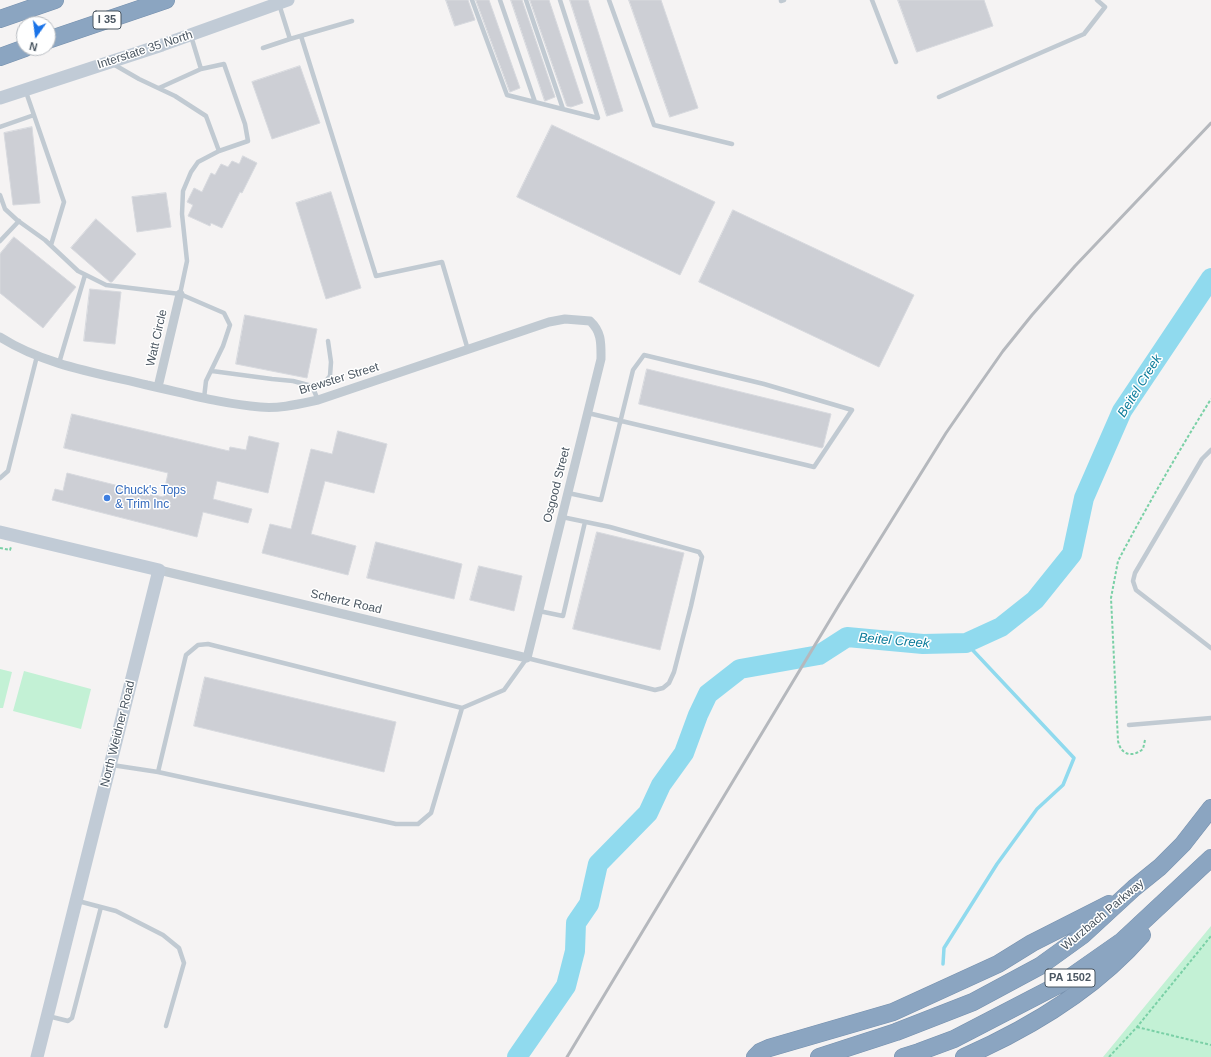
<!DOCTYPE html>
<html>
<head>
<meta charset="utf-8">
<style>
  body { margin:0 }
  #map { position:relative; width:1211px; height:1057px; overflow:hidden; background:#f5f3f3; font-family:Helvetica,sans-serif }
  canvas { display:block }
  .north { position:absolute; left:16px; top:16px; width:40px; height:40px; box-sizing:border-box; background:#fff; border:1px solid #b7bbc0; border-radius:50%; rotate:194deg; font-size:11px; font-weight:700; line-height:16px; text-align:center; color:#4a5661 }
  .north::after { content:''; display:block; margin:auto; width:14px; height:18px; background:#1a73e8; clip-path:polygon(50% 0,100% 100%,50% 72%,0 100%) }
</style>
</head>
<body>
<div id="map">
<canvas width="1211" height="1057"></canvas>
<div class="north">N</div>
</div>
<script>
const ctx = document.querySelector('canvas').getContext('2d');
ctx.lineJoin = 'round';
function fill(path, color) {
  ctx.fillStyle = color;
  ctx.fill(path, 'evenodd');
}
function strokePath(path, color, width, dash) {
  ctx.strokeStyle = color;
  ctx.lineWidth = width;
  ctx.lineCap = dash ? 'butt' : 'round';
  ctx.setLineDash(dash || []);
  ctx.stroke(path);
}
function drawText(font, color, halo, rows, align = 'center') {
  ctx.font = font + ' Helvetica,sans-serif';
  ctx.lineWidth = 3;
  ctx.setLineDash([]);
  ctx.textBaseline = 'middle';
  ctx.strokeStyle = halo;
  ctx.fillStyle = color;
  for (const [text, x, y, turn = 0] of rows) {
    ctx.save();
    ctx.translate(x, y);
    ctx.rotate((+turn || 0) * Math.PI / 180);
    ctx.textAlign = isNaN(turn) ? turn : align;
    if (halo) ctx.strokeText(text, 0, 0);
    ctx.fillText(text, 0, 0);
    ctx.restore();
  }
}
const green = new Path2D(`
  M0,669l12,3 -9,36h-3z
  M24,671l67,18 -10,40 -68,-18z
  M1211,926v131h-108z`);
const stream = new Path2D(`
  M943,964l1,-16 53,-84 40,-55 26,-24 11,-27 -108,-115`);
const river = new Path2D(`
  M517,1057l49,-71 9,-35 1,-28 13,-19 9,-40 50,-51 13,-28 23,-32 14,-38 10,-21 32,-25 79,-14 28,-18 76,7 43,-1 35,-16 34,-27 37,-46 12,-56 38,-87 89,-133`);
const building = new Path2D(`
  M446,0h22l7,20 -20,6z
  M476,0h13l31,88 -10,4z
  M511,0h11l33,97 -10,4z
  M530,0h19l34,103 -12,4 -4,-1z
  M570,0h18l35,111 -16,5z
  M629,0h32l37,108 -28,9z
  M898,0h86l9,26 -76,26z
  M300,66l20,57 -48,16 -20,-57z
  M552,125l163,77 -35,73 -163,-78z
  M32,127l8,76 -27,2 -9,-72z
  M243,156l14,7 -15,30 -2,-1 -18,36 -11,-5 -1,3 -22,-10 5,-11 -6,-3 7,-14 8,4 9,-19 4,2 6,-11 7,3 4,-6 7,3z
  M331,192l30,96 -35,11 -30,-96z
  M166,193l5,34 -34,5 -5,-35z
  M733,210l181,85 -35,72 -180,-85z
  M96,219l40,35 -24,28h-2l-39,-34z
  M14,237l62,50 -33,41 -43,-35v-39z
  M90,289l31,3 -6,52 -31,-3z
  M245,315l72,14 -10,49 -71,-14z
  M647,369l184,45 -8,33 -1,1 -183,-44z
  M72,414l157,37 1,-4 16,3 3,-14 30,7 -11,50 -51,-12 -4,18 39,10 -4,14 -45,-11 -6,25 -145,-37 3,-11 8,2 4,-18 96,24 5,-24 -104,-25z
  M338,431l49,13 -13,49 -49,-12 -14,53 45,12 -8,29 -86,-22 8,-29 21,5 20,-80 21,5z
  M597,532l87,21 -24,97 -87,-21z
  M376,542l86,22 -8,35 -87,-21z
  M479,566l43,10 -8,35 -44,-11z
  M205,677l191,45 -12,50 -190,-46z`);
const path = new Path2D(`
  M0,548l10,2 1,-3
  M1145,740l-2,9c-11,9 -22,6 -25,-8l-7,-143 7,-37c29,-55 60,-109 93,-162
  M1137,1027l74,18
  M1109,1057l28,-30 74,-91`);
const lane = new Path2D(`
  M472,0l35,95 91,23 -38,-118
  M500,0l35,102
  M526,0l37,109
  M609,0l45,125 78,19
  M872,0l24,62
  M781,1l3,-1
  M279,4l11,35 62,-18
  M301,36l75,240 66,-14 26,88
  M263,48l27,-9
  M113,64l26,15 36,17 31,20 13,35 29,-10 -3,-17 -21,-60 -23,5 -10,-33
  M159,88l42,-19
  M26,92l38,110 -13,43
  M939,97l145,-63 21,-27 -8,-7
  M0,127l34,-12
  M0,195l5,14 12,11 28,20 33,31 28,14 74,9 44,19 6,12 -7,21 -17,35 -2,17
  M0,241l19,-20
  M180,294l7,-33 -5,-47 1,-23 8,-19 7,-10 21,-11
  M59,363l26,-88
  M212,371l60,8 21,2 19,5 13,-4 5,-6 1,-14 -3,-21
  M312,386l6,14
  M1211,450l-9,9 -67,114 -2,8 3,9 75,58
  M0,478l8,-7 29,-115
  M568,493l33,7 32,-130 11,-15 120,29 88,26 -38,57 -8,-2 -218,-52
  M539,611l24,5 22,-94
  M462,708l-31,105 -13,11h-22l-238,-52 28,-117 12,-10 10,-1 254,64 42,-18 23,-32 128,32 8,-2 6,-5 5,-11 17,-66 11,-49 -3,-5 -89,-25 -48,-10
  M1129,725l82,-7
  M112,765l46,7
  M78,901l38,10 47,24 16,13 5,15 -18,63
  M48,1016l20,5 4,-3 29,-111`);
const street = new Path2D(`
  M0,337c44,28 97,36 147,48 37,8 75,19 113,22 19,2 39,-3 58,-7l231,-78 16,-3 25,2c12,11 11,23 11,38l-74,299 -368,-88
  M158,387l22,-93`);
const secondary = new Path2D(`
  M0,98l162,-53 126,-45
  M0,532l159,38 -122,487`);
const highway = new Path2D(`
  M0,19l55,-19
  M48,40l118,-40
  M0,57l25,-9
  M755,1057l5,-5 9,-4 124,-36 105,-48 34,-21 77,-39
  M819,1057l77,-25 77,-30 67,-36 43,-31 51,-47 26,-21 23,-23 28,-36
  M903,1057l16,-5 35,-13 108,-56 60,-42 89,-83
  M964,1057c66,-29 130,-67 178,-122`);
const rail = new Path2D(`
  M567,1057l272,-452 107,-172 29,-42 28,-40 29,-36 43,-49 136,-143`);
const markers = [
  [107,498,4,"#3f7fe0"]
];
const shields = [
  [107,20,28],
  [1070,978,50]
];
const shieldNames = [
  ["I 35",107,20],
  ["PA 1502",1070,978]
];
const streetNames = [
  ["Interstate 35 North",145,50,-18],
  ["Watt Circle",157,338,-77],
  ["Brewster Street",339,379,-17],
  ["Osgood Street",557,485,-76],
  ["Schertz Road",346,602,13],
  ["North Weidner Road",118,734,-76],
  ["Wurzbach Parkway",1103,915,-40]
];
const shopNames = [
  ["Chuck's Tops",115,491],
  ["& Trim Inc",115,505]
];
const waterNames = [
  ["Beitel Creek",1140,386,-58],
  ["Beitel Creek",894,641,5]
];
fill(green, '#c3f1d5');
strokePath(stream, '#90daee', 3.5);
strokePath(river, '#90daee', 20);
fill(building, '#cdcfd5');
strokePath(building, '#d7d9de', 1);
strokePath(highway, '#7690ad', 18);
strokePath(path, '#7ad0a6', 2, [3, 2]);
strokePath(lane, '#c1cad2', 4.5);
strokePath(street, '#c1cad2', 9);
strokePath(secondary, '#c1cbd6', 13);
strokePath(highway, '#8ba5c1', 17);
strokePath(rail, '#b5b8bd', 3);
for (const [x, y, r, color] of markers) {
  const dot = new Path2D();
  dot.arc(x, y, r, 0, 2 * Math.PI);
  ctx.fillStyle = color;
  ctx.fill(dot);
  strokePath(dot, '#fff', 1.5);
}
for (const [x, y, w] of shields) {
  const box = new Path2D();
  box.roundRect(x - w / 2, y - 9, w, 18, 3);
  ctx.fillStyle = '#fff';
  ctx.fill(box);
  strokePath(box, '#4a5661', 1);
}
drawText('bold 11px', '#4a5661', null, shieldNames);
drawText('12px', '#4a5661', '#fff', streetNames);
drawText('12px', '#366cbe', '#fff', shopNames, 'left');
drawText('italic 13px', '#0c7c9b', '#fff', waterNames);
</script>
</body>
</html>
